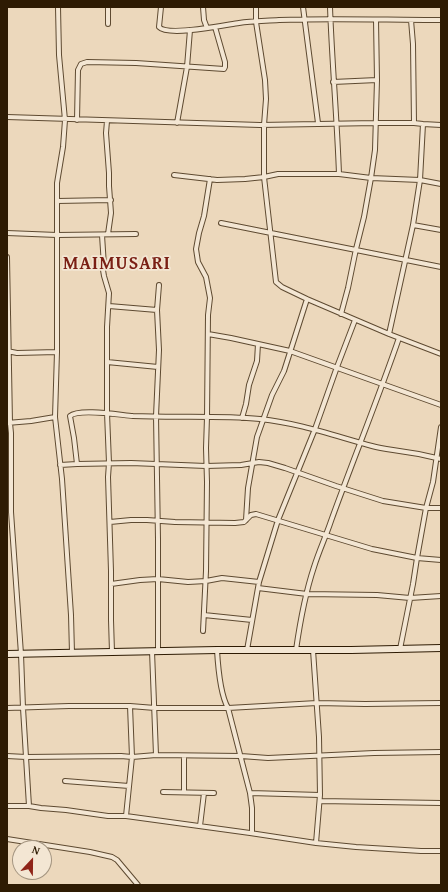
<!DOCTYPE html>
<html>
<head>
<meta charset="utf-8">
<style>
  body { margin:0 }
  #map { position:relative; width:448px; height:892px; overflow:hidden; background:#ecd8bc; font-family:"Gentium Book Plus",serif }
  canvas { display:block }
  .frame { position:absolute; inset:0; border:8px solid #2e1b03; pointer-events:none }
  .north { position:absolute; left:12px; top:840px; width:40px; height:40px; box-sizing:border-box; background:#f3e6d3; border:1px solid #a49580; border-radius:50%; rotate:22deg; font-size:11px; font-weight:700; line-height:16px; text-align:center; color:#2e1b03 }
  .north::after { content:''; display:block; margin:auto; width:14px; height:18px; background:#8f2418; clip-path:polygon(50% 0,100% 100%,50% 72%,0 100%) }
</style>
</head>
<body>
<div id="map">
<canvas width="448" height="892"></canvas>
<div class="frame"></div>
<div class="north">N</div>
</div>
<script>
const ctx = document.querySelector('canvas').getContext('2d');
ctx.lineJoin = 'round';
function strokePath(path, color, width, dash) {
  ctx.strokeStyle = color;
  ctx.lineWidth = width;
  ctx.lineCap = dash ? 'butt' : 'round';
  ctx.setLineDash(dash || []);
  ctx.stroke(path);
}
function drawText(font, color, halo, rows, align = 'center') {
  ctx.font = font + ' "Gentium Book Plus",serif';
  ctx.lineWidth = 3.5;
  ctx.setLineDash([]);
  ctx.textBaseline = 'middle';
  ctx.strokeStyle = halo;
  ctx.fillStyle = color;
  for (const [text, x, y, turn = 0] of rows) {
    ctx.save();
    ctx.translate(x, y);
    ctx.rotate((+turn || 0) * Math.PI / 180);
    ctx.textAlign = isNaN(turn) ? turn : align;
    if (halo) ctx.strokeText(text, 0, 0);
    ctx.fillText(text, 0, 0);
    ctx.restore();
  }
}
const street = new Path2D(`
  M58,7l1,48 6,65 -2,27 -6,36v169l-2,65 7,62 9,136 1,38
  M161,7l-2,20c9,10 66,-2 80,-4 13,-2 27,-2 40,-3 54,-2 108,0 162,0
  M203,7l1,13 3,8
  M256,7v15l9,58 1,19 -2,26v52l12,105 6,5 25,12 82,35 52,20
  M303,7l15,116
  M330,7c2,56 7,111 9,167
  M411,20l2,24 1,79
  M108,24v-17
  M333,82l44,-2
  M7,117l253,8 116,-2h38l9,1 18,1
  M77,120l1,-50 3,-6 6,-2 49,1 88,6 1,-2v-5l-10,-35
  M107,121l-1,12 3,40v13l2,27 -3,21
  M177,123l10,-56 3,-37
  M174,175l43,5 28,-1 19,-2 14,-3h61l32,4 49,2 21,4
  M57,201l54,-1
  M221,223c73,14 147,30 220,44
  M413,225l28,5
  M7,233l50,2 79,-1
  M102,235l2,31 -1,4 1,6 5,17 -2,34v86l2,50 -1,14 3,94v49l1,32
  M7,257l3,166 1,10v79l10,142 2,54 6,98
  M109,306l48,4
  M341,314l7,-26 8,-39 8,-32 7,-39 4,-28 2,-70 -1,-60
  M208,334l23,4 59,13 151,54
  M389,334l24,-109 7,-45 3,-56
  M7,351l10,2 40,-1
  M107,362l51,5
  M242,418l4,-14 3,-19 8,-24 1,-17
  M7,423l24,-2 24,-4
  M77,464l-3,-26 -4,-22c9,-8 50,-1 63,0 42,2 85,-1 127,3 39,4 75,17 112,27 7,2 14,3 21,4 16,2 32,5 48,9
  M60,465l17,-1 54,-1 75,3 35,-1 18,-3 9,1 17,5 51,18 47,15 43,7h15
  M246,520l2,-32 9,-51 15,-42 12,-24 23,-72
  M110,522l21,-2h16l28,2 60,1 9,-1 7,-7 5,-1 116,35 45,9 24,2
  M111,584l29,-4 18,-1 30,3 18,-1 16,-3 37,4
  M258,588l49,6 70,1 33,3 31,-2
  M204,615l48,5
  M203,631l3,-60 1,-89 -1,-34 1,-31 1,-102 2,-17 -4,-21 -8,-15 -2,-13 3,-16 5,-17 6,-37
  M400,649l13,-65 4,-26 9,-50 7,-26 8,-55
  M217,650c1,17 3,44 11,58l22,85 2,15v25
  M247,650l12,-68 19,-62 37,-91 22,-62 18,-47
  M296,650c4,-28 9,-56 18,-83 5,-16 12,-31 17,-46 22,-61 47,-122 68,-183
  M313,650l6,87 1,58 -4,48
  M152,651l4,104
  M158,651v-112l-2,-123 3,-66 -2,-40 2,-25
  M130,706l25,2h73l89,-5 48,1 76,-1
  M7,708l62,-2h61l2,51 -6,59
  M7,756l19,1 95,-1 11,1 24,-2 85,1 27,2 106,-5 67,-1
  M65,781l64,5
  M163,792l51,1
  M184,792v-36
  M250,793l70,2
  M320,801l121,2
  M7,806h22l12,2 25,2 42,6h18l124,17 66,10 40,4 65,4h20
  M200,826l4,-33
  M7,839l83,13 22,5 5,3 21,25`);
const secondary = new Path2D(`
  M7,654l210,-4h134l90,-2`);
const districtNames = [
  ["MAIMUSARI",117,264]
];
strokePath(street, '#5e4a31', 6);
strokePath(secondary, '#2e1b03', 8);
strokePath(street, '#f3e6d3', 4);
strokePath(secondary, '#f3e6d3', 6);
ctx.letterSpacing = '1px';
drawText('bold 18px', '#7a1f14', '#f3e6d3', districtNames);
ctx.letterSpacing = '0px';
</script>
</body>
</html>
